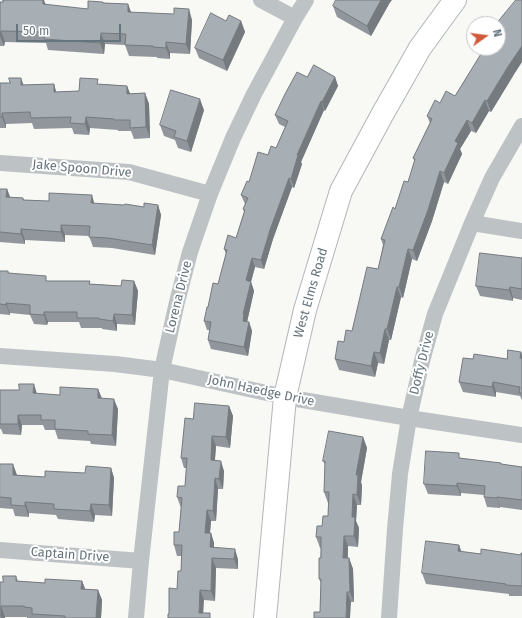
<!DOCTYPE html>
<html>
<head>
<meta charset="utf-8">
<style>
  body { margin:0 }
  #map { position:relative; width:522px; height:618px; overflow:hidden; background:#f8f8f5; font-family:"Fira Sans",sans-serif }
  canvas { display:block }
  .north { position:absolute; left:466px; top:16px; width:40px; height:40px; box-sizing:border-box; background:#fff; border:1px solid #c2c7cb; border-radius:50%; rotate:76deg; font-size:11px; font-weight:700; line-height:16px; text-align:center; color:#66747d }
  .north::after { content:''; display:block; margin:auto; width:14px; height:18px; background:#d15a3c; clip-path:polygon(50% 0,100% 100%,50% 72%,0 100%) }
  .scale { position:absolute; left:16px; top:24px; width:105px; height:18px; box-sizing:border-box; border:2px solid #66747d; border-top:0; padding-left:5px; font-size:12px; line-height:14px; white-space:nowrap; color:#66747d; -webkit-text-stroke:3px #fff; paint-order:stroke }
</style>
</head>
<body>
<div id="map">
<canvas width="522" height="618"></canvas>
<div class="north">N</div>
<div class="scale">50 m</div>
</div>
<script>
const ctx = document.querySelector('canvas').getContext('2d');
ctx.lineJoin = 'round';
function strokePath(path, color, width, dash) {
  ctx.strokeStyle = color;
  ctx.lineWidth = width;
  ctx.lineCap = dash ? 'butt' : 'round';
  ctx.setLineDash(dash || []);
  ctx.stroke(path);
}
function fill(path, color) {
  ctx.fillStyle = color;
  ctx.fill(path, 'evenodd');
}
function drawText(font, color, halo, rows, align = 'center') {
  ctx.font = font + ' "Fira Sans",sans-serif';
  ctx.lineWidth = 4;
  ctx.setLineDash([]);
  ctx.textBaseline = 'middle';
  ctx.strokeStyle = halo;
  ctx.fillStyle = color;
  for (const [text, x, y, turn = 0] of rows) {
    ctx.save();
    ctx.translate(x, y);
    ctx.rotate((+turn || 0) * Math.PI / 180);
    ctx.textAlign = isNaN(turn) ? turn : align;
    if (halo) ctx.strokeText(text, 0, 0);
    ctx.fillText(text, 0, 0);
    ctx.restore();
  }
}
const street = new Path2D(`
  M261,0l34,18
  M0,163l129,9 81,22
  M472,223l50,8
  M0,356l115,8 47,6 123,27 124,21 113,17
  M0,550l141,11
  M136,618l5,-57 21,-191 15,-68 13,-50 20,-58 23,-56 21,-44 41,-76 11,-18
  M389,618l6,-89 5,-55 9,-56 13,-57 13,-47 37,-91 20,-45 30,-52`);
const secondary = new Path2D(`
  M265,618l20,-221 20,-87 36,-119 41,-76 38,-67 35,-48`);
const wall = new Path2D(`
  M0,2l45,3 43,4 15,-6 25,1 3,8 61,8 -2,34 -20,-1v6l-13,-1v-1l-28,-1 -4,-11 -20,-1 -1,10 -56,-4 -2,-7 -41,-1 -1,4h-4z
  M389,4l-18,32 -34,-19 -4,-11z
  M226,21h15l4,11 -18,39 -28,-13 -4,-10z
  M482,48h16l15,28 -22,36 -2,-1 -13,22 -5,-2 -11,18 2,5 -14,30 -4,-2 -12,39 -15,40 -5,-2 -9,39 -2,-1 -10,43h-2l-5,24 -6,-1 -3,14 -36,-7 -4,-11 9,-17 8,-11 26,-62 5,-24 -2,-6 27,-57 7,-20 -2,-4 17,-35 -3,-7 13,-13 15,-7 28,-44z
  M307,77h28l3,9 -13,25 -1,-1 -23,52 1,2 -8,24 -2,-1 -19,52 -9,30 -9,-2 -4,15 3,9 -7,31h2l3,9 -4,25 -37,-7 -3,-9 2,-10h-3l-3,-9 4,-14 10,-23 8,-30 -2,-5 12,-11 8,-26 -1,-3 2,-5 -4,-9 8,-13 19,-27 8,-7 9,-21 -6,-3 -4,-9z
  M0,83l23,2 31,-1 2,8 23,-1 21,-7 27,2 3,8 15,-1 4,11 1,34 -16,1 -3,-8h-13v-1l-28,-2 -1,7 -15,-1 -2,-6 -38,1 -2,-6 -26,1v4h-6z
  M204,110l-13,42 -13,-4 -3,-8 -11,-4 -4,-11z
  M0,189h7l3,8 13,1 1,2 120,7 14,-2 3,10 -6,40 -43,-7 -19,-1 -4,-11 -24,-1v7l-40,-2v4l-25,-2z
  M522,258v42l-9,-2v3l-33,-5 -4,-10z
  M0,271h8l1,2 39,8 43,3 30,2 13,-5 4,10 -3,34 -18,-1v7l-15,-2v-1h-21l-2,-6h-31l-1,3 -13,-1 -4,-9 -20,-2v2l-10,-1z
  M521,352l1,3v45l-2,-4 -24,-4v5l-33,-5 -4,-10 14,-23h34z
  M98,389l4,9 16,11 -2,37 -25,-2 -1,-3 -32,-2 -3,-9h-10l-2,-5h-21l-1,10 -18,-1 -2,-5h-1v-39l37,4 23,1z
  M229,406l4,10 -3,32 -14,-2 -1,14 9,11 -1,18h-5l-2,32h-5l-1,12h1l3,10v5l24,11v10l-22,-1 -1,33 -11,-1 -35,14 8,-25 4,-18 1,-15h-5l-3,-11 5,-13 2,-24 -4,-11 8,-11 2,-18h-3l-3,-10 12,-39z
  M363,437l4,11 -6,34 1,4 -1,19h-4l-1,16 3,7 -1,19 -10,-1v12h1l4,11 1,33h-3l-31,10 1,-29 -2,-4 2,-31h-1l-4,-11 12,-21 1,-13h-1l-4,-11 1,-27 -2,-4z
  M461,458l40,7 21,2v43l-22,-3v1l-13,-1 -3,-10v-2l-23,-2v3l-33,-2 -4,-10z
  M0,464l17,11 28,2 40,-4 26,-5 3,10 -2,38 -17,-1 -1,7 -36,-3 -2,-4 -27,-2v4l-14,-1 -2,-7 -13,-1z
  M459,545l2,7 20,2 40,1 1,-2v43h-13v-2l-83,-10 -4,-11z
  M16,576l2,5 27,2 37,-2 3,8 13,1 4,10 -1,18h-74v-1h-22v1h-5v-36h3z`);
const shadedWall = new Path2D(`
  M43,0h1l3,8 -4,-4z
  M381,0h11l-3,4 -18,32 -4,-10z
  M128,4l4,11 -4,-3z
  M189,9l3,11 -2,34 -4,-10z
  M241,21l4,11 -18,39 -4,-11z
  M1,31l4,11 -1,4 -4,-10z
  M101,33l4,11 -1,10 -4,-11z
  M166,42l4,11v6l-4,-11z
  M522,46v16l-9,14 -22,36 -4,-11 22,-36z
  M335,77l3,9 -13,25 -3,-9z
  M21,78l4,11 -4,-4z
  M54,84l3,11 -3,-3z
  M127,86l4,10 -4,-2z
  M145,93l4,11 1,34 -4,-11z
  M200,99l4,11 -13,42 -4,-11z
  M485,100l4,11 -13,22 -4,-10z
  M321,101l3,9 -23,52 1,2 -8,24 -3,-9 6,-24z
  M2,113l4,11v4l-4,-11z
  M86,117l4,11 -1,7 -4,-11z
  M467,120l4,11 -11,18 2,5 -14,30 -4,-11 11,-32z
  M440,171l4,11 -12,39 -15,40 -4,-11z
  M289,178l3,9 -19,52 -9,30 -3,-9 9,-30z
  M7,189l4,11 -5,-3z
  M92,195l3,11 -4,-3z
  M158,205l3,10 -6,40 -3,-10z
  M61,225l4,10v7l-4,-10z
  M21,229l4,11v4l-4,-10z
  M408,249l4,10 -9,39 -4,-11z
  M252,258l3,9 -6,22 -3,-9z
  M134,281l4,10 -3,34 -3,-10z
  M251,282l3,9 -7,31 1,1 -5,-2v-7z
  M397,287l4,10 -10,43 -4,-11z
  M510,287l3,11v3l-4,-11z
  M6,303l4,10v2l-4,-10z
  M44,312l4,10 -1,3 -3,-10z
  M114,314l3,10v7l-4,-10z
  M249,322l3,9 -4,25 -4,-9z
  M385,329l4,11 -5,24 -4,-11z
  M374,352l4,11 -3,14 -4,-11z
  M521,352l1,3v8l-2,-5z
  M493,382l3,10v5l-4,-10z
  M34,384l3,10 -4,-1z
  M98,389l4,11 -4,-2z
  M114,399l4,10 -2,37 -4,-11z
  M229,406l4,10 -3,32 -4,-11z
  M18,415l4,10 -1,10 -3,-11z
  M212,436l4,10 -2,24 -3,-10z
  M363,437l4,11 -6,34 1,4 -1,19 -4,-10 -1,-20z
  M221,461l3,10 -1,18 -4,-10z
  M13,464l4,11v11l-4,-11z
  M111,468l3,10 -2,38 -3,-11z
  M215,478l3,11 -2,32 -3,-10z
  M457,483l4,10v3l-4,-10z
  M353,494l4,11 -1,16 3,7 -1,19 -4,-11 -2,-19z
  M497,497l3,10v1l-3,-10z
  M25,502l4,11v4l-4,-11z
  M91,504l4,11 -1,7 -4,-11z
  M207,510l4,11 -2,22 -4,-10z
  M211,533l3,10v15l-4,-11z
  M344,536l4,10 -1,23 -4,-11z
  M459,545l4,11 -5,-5z
  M235,549l3,10v10l-4,-10z
  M212,558l4,10 -1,33 -4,-10z
  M349,558l4,11 1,33 -4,-10z
  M82,581l4,10 -5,-2z
  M98,590l4,10 -1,18h-5z
  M200,590l4,10 -1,18 -4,-5z
  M347,592l4,10 -1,16h-4z
  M1,606l4,11v1h-3l-1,-2z`);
const building = new Path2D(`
  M3,0h40v4l45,5v-8l15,1v1l25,1v8l46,2v-6l15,1 -3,35 -20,-2v6l-13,-1v-1l-28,-1 1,-11 -25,-1 -1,10 -56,-4 1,-7 -44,-1 -1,5v-34h3z
  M336,0h45l-14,26 -34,-20z
  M516,0h6v46l-13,19 -22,36 -2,-1 -13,23 -5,-3 -12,21 3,2 -14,30 -4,-2 -12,39 -15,40 -5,-1 -9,38h-2l-10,42h-2l-5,24 -6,-1 -3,14 -36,-7 3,-18 6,1 2,-12 6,1 15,-64 11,2 7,-29 -4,-1 12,-32 2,2 9,-28 4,1 7,-23 -2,-1 19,-39 -5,-3 8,-16 5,3 6,-12 9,5 29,-47 -2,-1h16v-24h-2l4,-5z
  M211,13l15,8 3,-6 12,6 -18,39 -28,-12z
  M314,65l21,12 -13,25 -1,-1 -24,54h1l-7,24 -2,-1 -19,52 -9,30 -9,-2 -6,22 5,2 -8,32h1l-1,7 6,1 -5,25 -36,-7 3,-18 -7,-1 3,-14h1l5,-24 5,1 9,-34 -3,-1 4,-14 8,3 9,-28 -2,-1 5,-11 -7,-3 6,-14 2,1 9,-30 10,3 3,-9 5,2 12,-27 -13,-6 10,-21 12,-22 10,5z
  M9,78h12v7l33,-1v8l25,-1 1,-13 18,1 -1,5 30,2v8l18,-1 1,34 -16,1v-8h-16v-1l-28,-2 -1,7 -15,-1 1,-6 -40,1 -1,-6 -28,1v4h-2v-34h10z
  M171,90l29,9 -13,42 -13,-4 2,-6 -16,-6z
  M0,189h7l-1,8 17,1v2l26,1v-8l43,2 -1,8 33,2 1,-1 19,3v-4l14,2 -6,40 -44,-7 -19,-1 1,-11 -29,-1v7l-40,-3v5l-21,-2z
  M480,253l42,5v31l-12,-2 -1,3 -33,-4z
  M0,271h8v2l38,3v5h44l-1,3 32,2 1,-6 12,1 -2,34 -18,-1 -1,7 -14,-2v-1h-22v-6h-33v3l-14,-1v-9l-24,-2v2l-6,-1z
  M508,350l13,2 -1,6 2,1v34h-3l1,-6 -27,-5 -1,5 -33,-5 4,-24 10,1 1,-5 33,5z
  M19,384h15l-1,9 27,2v-8l38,2v9l16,1 -2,36 -24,-1v-3l-33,-2v-9h-14v-5h-23v9h-18v-34h19z
  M195,403l34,3 -3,31 -14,-1 -1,24 10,1 -2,18 -4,-1 -2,33 -6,-1 -2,23h6l-1,14 25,2 -1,10 -22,-1 -1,33 -11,-1 -1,23h11v5h-42v-4h1v-26l8,1 1,-18h3l1,-26h-8v-13h5l3,-34 -5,-1 1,-11h7l2,-28h-6l4,-40 8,1z
  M329,431l34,6 -7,38h2l-1,20 -4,-1 -1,23h3l-1,19h-10l-1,22h6l1,34h-3l-1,26h-32v-6h6l1,-33h-2v-21h2v-21h-5l1,-11h5l1,-10h5l1,-24h-5l1,-31h-2z
  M426,451l33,2v5l42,5v1l21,3v33l-25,-3v1l-13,-1 1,-11 -28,-3v3l-33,-2z
  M0,464h13v11l32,2v-6l40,2 1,-7 25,2 -2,37 -18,-1 -1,7 -36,-2v-5l-29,-2v4l-14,-1v-7l-11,-1z
  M426,541l33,4 -1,6 23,3v-5l40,6v-2h1v33l-17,-1 1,-1 -84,-11z
  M3,576h13v5l29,2v-4l37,2 -1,8 17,1 -2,28h-31v-2l-33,-2v-6l-8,-1v-1h-23v10h-1v-34h3z`);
const streetNames = [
  ["Jake Spoon Drive",82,169,5],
  ["West Elms Road",311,293,-74],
  ["Lorena Drive",179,297,-76],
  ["Doffy Drive",422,363,-76],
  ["John Haedge Drive",261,391,12],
  ["Captain Drive",70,555,4]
];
strokePath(secondary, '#b0b6ba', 24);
strokePath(street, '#bdc2c5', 16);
strokePath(secondary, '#fff', 22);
fill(wall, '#90969b');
fill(shadedWall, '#757a7e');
fill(building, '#a7aeb4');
strokePath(building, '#757a7e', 1);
drawText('13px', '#66747d', '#fff', streetNames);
</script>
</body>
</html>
